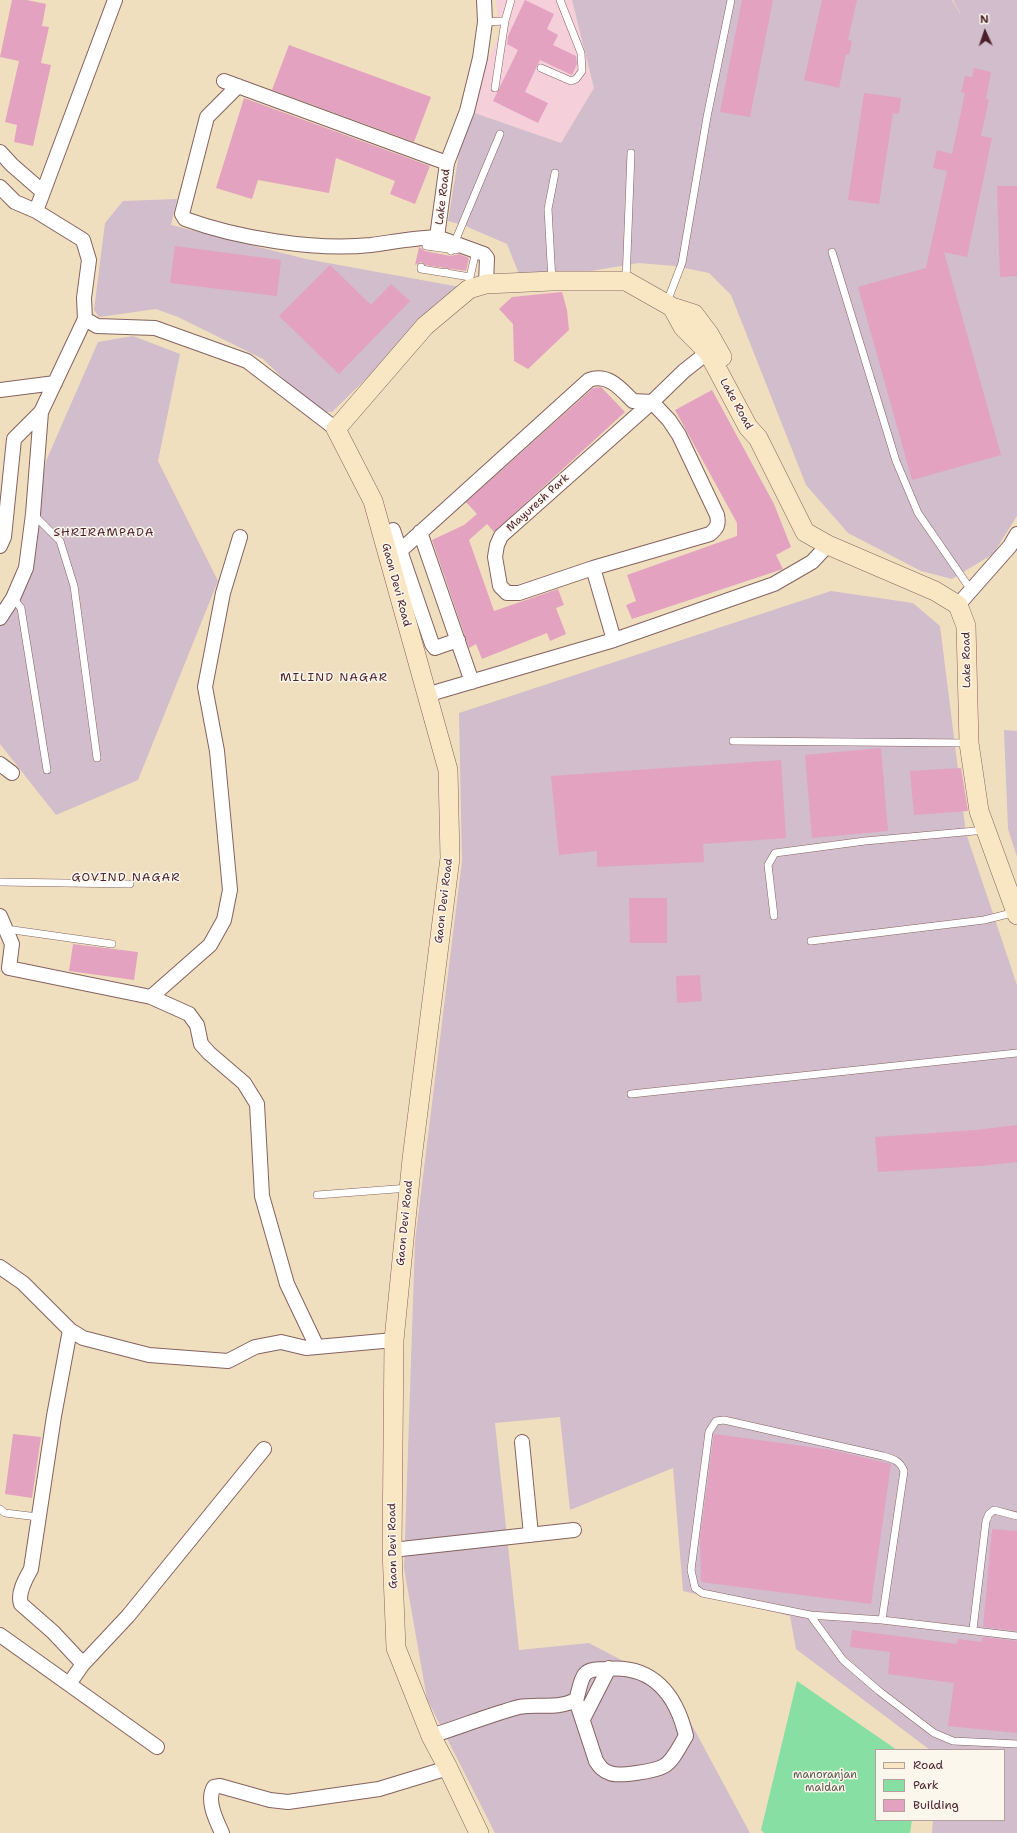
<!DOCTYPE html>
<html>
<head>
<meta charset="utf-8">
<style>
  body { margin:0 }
  #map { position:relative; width:1017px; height:1833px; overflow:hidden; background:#f0dfbf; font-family:"Shantell Sans",sans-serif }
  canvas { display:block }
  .legend { position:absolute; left:875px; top:1749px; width:130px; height:72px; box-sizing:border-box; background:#fbf7ec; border:1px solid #b4a19f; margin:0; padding:5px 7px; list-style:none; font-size:12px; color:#4a1f2b }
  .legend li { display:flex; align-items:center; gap:8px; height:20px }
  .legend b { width:20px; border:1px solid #b4a19f }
  .north { position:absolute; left:965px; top:12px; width:40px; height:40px; -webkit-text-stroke:3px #fbf7ec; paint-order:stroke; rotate:357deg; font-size:11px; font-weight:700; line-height:16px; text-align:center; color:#4a1f2b }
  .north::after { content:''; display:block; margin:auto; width:14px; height:18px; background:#4a1f2b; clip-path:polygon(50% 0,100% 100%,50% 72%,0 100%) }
</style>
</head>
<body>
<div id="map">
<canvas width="1017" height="1833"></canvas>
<ul class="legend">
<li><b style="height:5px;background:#f9e7c3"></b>Road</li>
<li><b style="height:11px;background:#88dfa3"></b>Park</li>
<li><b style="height:11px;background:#e3a2c0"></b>Building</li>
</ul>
<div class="north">N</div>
</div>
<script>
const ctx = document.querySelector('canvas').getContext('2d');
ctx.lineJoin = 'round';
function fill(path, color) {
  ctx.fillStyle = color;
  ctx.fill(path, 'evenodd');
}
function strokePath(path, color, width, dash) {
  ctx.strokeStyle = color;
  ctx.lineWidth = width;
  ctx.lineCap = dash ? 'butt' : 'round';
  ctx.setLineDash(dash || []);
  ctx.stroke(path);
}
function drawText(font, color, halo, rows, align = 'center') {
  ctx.font = font + ' "Shantell Sans",sans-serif';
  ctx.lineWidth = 3;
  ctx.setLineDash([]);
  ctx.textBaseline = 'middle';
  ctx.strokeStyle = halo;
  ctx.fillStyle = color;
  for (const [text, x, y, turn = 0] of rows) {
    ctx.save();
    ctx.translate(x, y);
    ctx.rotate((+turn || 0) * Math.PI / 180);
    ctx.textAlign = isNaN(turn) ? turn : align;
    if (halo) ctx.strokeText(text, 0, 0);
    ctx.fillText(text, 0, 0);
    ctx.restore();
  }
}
const built = new Path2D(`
  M496,0h76l22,88 -33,55 -95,-33 34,-77z`);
const industrial = new Path2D(`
  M572,0h380l11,19 -10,-19h64v516l-24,38 -41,25 -31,-8 -73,-38 -42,-48 -75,-190 -22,-22 -34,-7 -37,-3 -47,8 -72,3 -12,-30 -44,-19 -15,-4 18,-111 95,33 33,-55z
  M177,199l-6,26 135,34 154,28 -128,125 -15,-1 -54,-52 -85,-42 -22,-8 -57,8 -5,-7 11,-87 18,-22z
  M133,336l47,18 -22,107 60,120 -80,199 -82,35 -56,-71v-119l25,-40 21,-124 52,-119z
  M831,591l82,12 27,23 26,207 51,152v848h-85l1,-13h71v-70h-74l-134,-101 -6,-33 -107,-25 -10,-123 -103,42 -10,-93 -65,6 24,227 70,-7 82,43 79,147h-255l-68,-134 -23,-131 11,-327 47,-380 -3,-148z
  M1004,730l13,1v126l-9,-28z`);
const green = new Path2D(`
  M797,1681l100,69h-21v70h36l-2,13h-146l-3,-3z`);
const building = new Path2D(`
  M12,0h15l19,4 -4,22 7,1 -8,36 10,2 -18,81 -19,-4 3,-17 -12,-3 14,-61 -19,-4z
  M525,0l29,14 -7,15 11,6 -5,10 23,11 1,8 -5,11 -32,-15 -3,6 -12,26 23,11 -10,20 -45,-22 25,-51 -11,-6 1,-8z
  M742,0h31l-23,117 -30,-5z
  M822,0h35l-9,40 4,1 -3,14 -3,-1 -7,34 -35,-8z
  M289,45l142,52 -17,45 -142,-52z
  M974,68l17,4 -5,27 3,1 -8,36 11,2 -25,119 -23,-5 57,203 -89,25 -54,-193 68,-19 21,-97 -14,-3 4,-18 15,4 13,-61 -4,-1 4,-16 7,1z
  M864,93l37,5 -2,16 -6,-1 -14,91 -31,-4z
  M244,98l186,68 -15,38 -25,-10 5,-13 -59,-23 -7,35 -71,-13 -6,19 -36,-11z
  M997,186h20v90l-17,1z
  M175,246l106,14 -4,36 -107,-13z
  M419,247l6,4 26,5 8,-2 10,4 -3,13 -41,-6 -4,-3 -6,3z
  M330,265l41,40 20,-21 19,17 -71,73 -60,-58z
  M562,292l5,18 2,20 -41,39 -14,-8 -1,-37 -14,-15 13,-12z
  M601,387l24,25 -131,120 -7,-8 -18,16 25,71 64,-22 6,16 -8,3 10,26 -16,7 -3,-8 -65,26 -6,-15 -7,4 -37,-108 32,-15 13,-11 -11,-12 127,-114z
  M712,390l62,114 17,43 -15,8 7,14 -151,50 -6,-14 10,-4 -9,-26 110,-39v-13l-62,-113z
  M881,748l7,83 -76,7 -7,-83z
  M781,760l5,78 -83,6 1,18 -107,5v-16l-38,4 -8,-79z
  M961,768l7,43 -54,4 -4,-44z
  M629,898h38v45h-37z
  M73,944l65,8 -4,28 -65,-9z
  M700,975l2,26 -25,2 -1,-27z
  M1017,1125v37l-37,4 -102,6 -3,-35 101,-7z
  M13,1434l28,3 -9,61 -27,-4z
  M714,1434l118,16 59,14 -20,140 -170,-22 -1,-44z
  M992,1529l25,2v100l-34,-4z
  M852,1630l105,14 1,-5 24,3v-5l35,4v92l-69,-7 6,-43 -66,-9 2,-22 -40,-5z`);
const lane = new Path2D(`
  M485,22l20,-1 6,-21
  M541,68l30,13 5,-2 6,-8 -1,-18 -21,-53
  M495,88l10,-67
  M426,246l30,4
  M451,251l49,-117
  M832,252l64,209 22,52 53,77
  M421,267v2l25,4
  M446,272v1l24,4 6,-26
  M552,281l-4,-72 7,-36
  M626,281l5,-128
  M667,302l15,-39 25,-146 24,-117
  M33,514l27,27 14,45 23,172
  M13,598l8,10 26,162
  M733,741l236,2
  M0,882l130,2
  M774,916l-6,-51 7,-12 90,-12 121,-11
  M6,929l106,15
  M811,941l173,-21 32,-8
  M631,1094l386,-41
  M317,1195l92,-7
  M0,1509l5,4 33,4
  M810,1615l33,45 36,31 55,42 19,8 64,3
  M882,1620l22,-149c-4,-10 -10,-12 -21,-15l-159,-36 -8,1 -7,11 -18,138 4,18 7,5 108,22 72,5 135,16
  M973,1629l13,-108 3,-7 5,-4 23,6`);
const street = new Path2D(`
  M484,0l1,22 -5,36 -13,53 -20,52 -10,74 47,17 3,4 -1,26
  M224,81l223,82
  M238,86l-31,31 -25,97 3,5c52,19 130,32 186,26 22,-3 43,-7 66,-8
  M0,152l12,13 31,27
  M0,187l15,15 21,9 47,29 6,20 -5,38 1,21 -44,93 -27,27 -10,98 -4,9
  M36,211l79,-211
  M85,319l12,7 58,2 92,33 89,68
  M0,390l55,-7
  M393,530l39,114 3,4 23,-8
  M420,532l52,150
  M390,560l199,-180c19,-7 31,8 44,21l19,1 17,18 10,15 38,80c2,10 0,13 -7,19l-117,34 21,72
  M593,568l-74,25h-12l-7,-7 -5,-29 2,-12 4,-9 151,-134 32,-31 24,-19
  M958,605l52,-59 7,-12
  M0,618l13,-20 13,-30 7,-54 8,-102
  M426,695l188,-55 160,-56 38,-22 16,-17
  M0,764l12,9
  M0,916l12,28 -3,24
  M9,968l142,29 59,-52 14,-25 6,-30 -13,-139 -12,-64 18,-94 17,-56
  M151,997l38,17 8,11 4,19 8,9 35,30 13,21 5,92 25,88 30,63
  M0,1267l23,16 47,47 13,8 66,17 79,6 27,-14 26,-5 25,6 88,-8
  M70,1330l-16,86 -23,153c-5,9 -14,24 -10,35l32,28 30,32
  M522,1442l9,93
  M392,1550l182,-20
  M0,1635l157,112
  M69,1684l14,-20 45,-48 136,-167
  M583,1719l26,-51
  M431,1736c29,-9 58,-21 88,-29 19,-4 36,3 57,-7 3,-8 4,-20 9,-26 4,-5 14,-5 21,-5 46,-5 70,25 80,67 -6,9 -12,24 -22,30 -8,5 -46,11 -54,7 -7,-2 -10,-6 -14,-12l-20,-61
  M222,1833c-6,-13 -16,-33 -8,-46l6,-1 50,14 18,2 91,-13 69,-21`);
const secondary = new Path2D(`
  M672,307l22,7 15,20 13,23
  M479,1833l-31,-65 -17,-32 -35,-88 -4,-98 2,-210 18,-181 38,-301 -2,-88 -75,-269 -37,-72 89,-103 44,-37 17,-5 66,-3h74l46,26 11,20 25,25 40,75 10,11 47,94 23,13 107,46 23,14 8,21 3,117 10,68 38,104`);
const streetNames = [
  ["Lake Road",443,197,-83],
  ["Lake Road",736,404,61],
  ["Mayuresh Park",538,503,-42],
  ["Gaon Devi Road",396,585,75],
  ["Lake Road",967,660,-91],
  ["Gaon Devi Road",444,901,-83],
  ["Gaon Devi Road",405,1223,-84],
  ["Gaon Devi Road",393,1546,-91]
];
const parkNames = [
  ["manoranjan",825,1775],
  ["maidan",825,1788]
];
const neighbourhoodNames = [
  ["SHRIRAMPADA",104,533],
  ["MILIND NAGAR",334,678],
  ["GOVIND NAGAR",126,878]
];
fill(built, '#f5cfda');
fill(industrial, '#d1bdcb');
fill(green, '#88dfa3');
fill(building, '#e3a2c0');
strokePath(lane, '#84625f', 8);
strokePath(street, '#84625f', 16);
strokePath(secondary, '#84625f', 20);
strokePath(lane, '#fff', 7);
strokePath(street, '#fff', 14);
strokePath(secondary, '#f9e7c3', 19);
drawText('11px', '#4a1f2b', '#fbf7ec', streetNames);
drawText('11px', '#5d594f', '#fbf7ec', parkNames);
ctx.letterSpacing = '1px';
drawText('12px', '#4a1f2b', '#fbf7ec', neighbourhoodNames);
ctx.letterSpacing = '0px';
</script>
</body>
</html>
